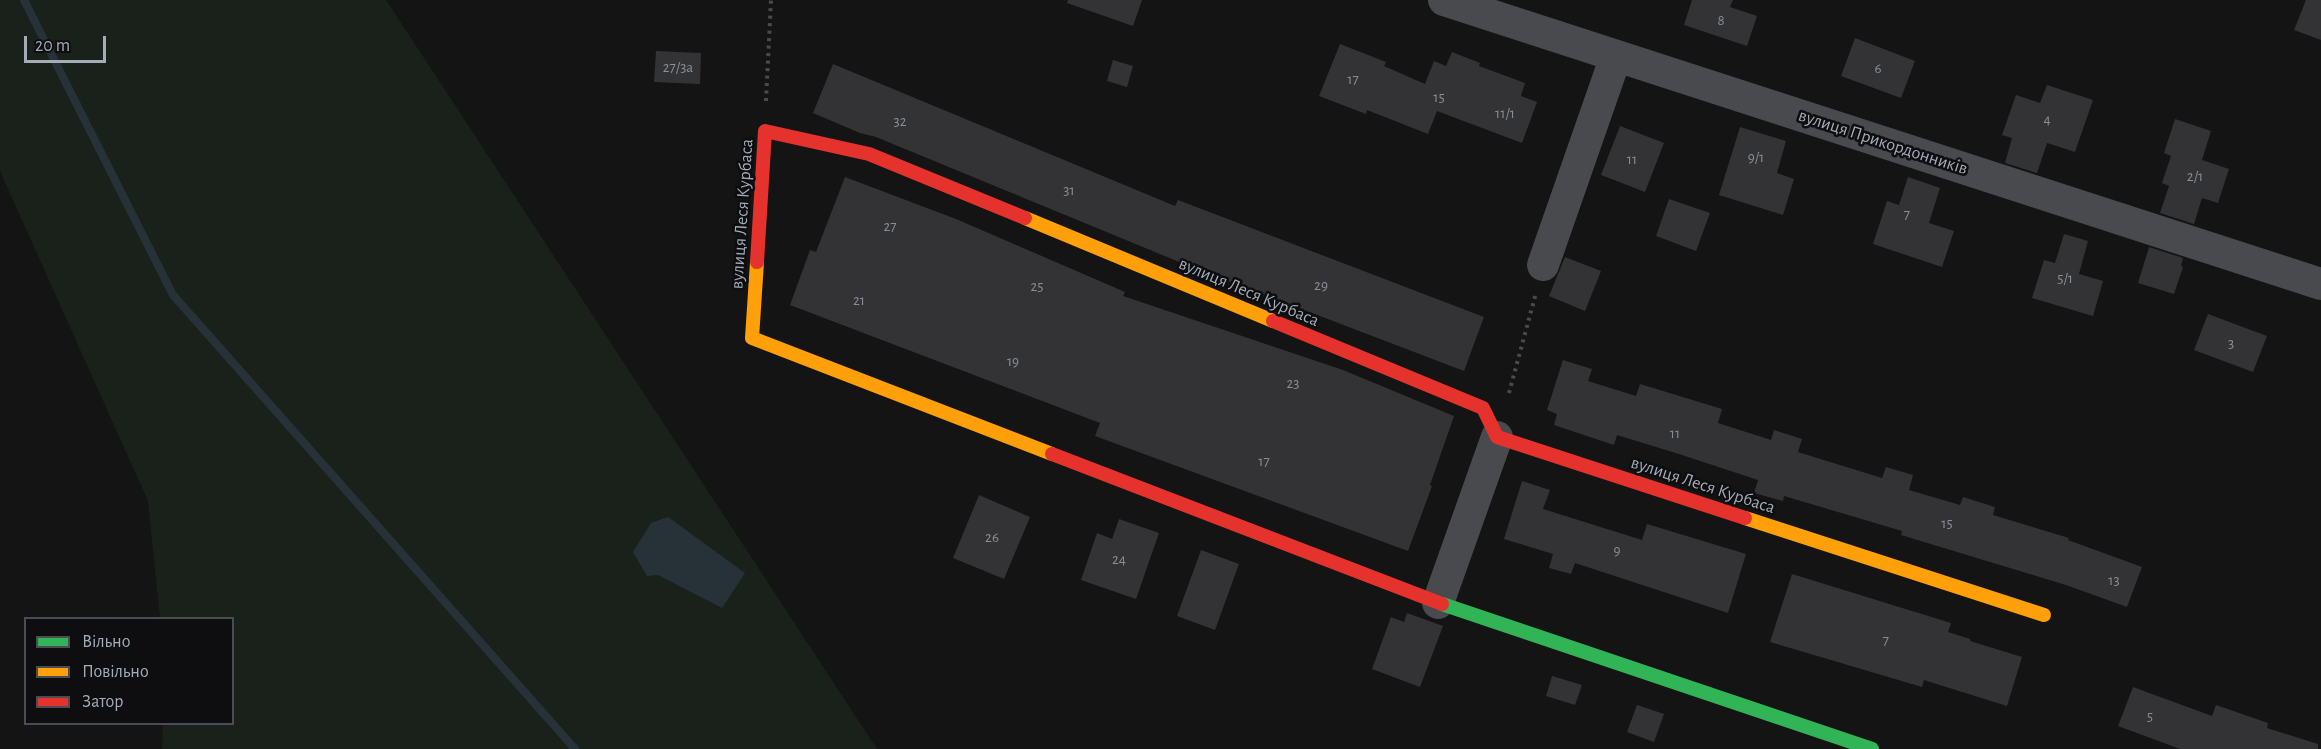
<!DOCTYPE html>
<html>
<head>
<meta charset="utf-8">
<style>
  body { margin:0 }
  #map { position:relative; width:2321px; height:749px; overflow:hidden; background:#141414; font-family:"Alegreya Sans",sans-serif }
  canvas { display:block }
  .legend { position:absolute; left:24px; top:617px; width:210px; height:108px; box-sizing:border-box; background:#0e0e10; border:2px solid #4a4d53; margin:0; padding:8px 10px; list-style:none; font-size:18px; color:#a3acb7 }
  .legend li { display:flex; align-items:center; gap:12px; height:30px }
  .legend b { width:30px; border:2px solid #4a4d53 }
  .scale { position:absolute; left:24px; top:36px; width:82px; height:27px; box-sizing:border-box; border:3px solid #a3acb7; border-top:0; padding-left:8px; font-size:18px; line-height:21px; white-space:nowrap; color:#a3acb7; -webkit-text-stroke:4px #0e0e10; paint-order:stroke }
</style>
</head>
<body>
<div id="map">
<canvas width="2321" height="749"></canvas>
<ul class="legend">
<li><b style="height:8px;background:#30b455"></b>Вільно</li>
<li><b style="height:8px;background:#ff9f0a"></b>Повільно</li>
<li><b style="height:8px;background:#e5322d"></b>Затор</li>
</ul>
<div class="scale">20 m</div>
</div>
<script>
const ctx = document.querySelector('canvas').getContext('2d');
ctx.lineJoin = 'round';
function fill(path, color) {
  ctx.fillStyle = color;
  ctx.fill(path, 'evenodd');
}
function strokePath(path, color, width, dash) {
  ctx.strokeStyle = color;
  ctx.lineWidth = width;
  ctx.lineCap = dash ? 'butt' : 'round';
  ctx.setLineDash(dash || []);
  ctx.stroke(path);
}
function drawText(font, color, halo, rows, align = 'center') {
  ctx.font = font + ' "Alegreya Sans",sans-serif';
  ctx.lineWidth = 5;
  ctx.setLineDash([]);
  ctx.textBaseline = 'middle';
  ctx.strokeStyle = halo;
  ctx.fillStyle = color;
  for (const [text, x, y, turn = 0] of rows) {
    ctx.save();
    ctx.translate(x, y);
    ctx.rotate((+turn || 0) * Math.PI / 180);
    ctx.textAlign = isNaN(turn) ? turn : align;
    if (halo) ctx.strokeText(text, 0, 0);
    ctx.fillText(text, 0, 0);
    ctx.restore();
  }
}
const green = new Path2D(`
  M0,0h386l491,749h-715l1,-25h69v-106h-72l-12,-117 -148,-330z`);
const water = new Path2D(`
  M668,517l77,56 -23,35 -64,-33 -11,1 -14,-24 18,-29z`);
const stream = new Path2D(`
  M24,0l149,295 402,454`);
const building = new Path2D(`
  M1068,0h74l-9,26 -66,-23z
  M1692,0h41l-3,7 27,9 -10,30 -63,-21z
  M2306,0h15v40l-27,-10z
  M1855,38l60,23 -14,37 -60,-22z
  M1340,44l46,18 -2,4 41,18 9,-23 12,5 6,-14 28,11 -1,3 46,17 -4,13 16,6 -15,41 -85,-32 -9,23 -61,-24 -1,4 -47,-18z
  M656,51l45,2 -1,31 -46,-2z
  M1113,60l20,6 -6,21 -20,-6z
  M833,64l342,142 3,-6 306,117 -20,54 -275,-105 -313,-129 -16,-4 -47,-20z
  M2047,85l46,15 -18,52 -28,-9 -10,30 -32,-10 7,-25 -10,-3 14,-40 24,8z
  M2175,119l36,12 -9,29 27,9 -11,34 -16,-5 -8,26 -34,-11 9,-27 -7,-3 9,-27 -7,-3z
  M1620,126l44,17 -19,49 -44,-17z
  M1740,127l46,14 -9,32 17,6 -11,36 -64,-20z
  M845,177l111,42 169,73 -2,4 220,74 111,46 -24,69 2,1 -24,65 -313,-115 5,-13 -310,-118 20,-55 6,2z
  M1908,177l32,11 -11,35 25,8 -12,36 -69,-23 14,-43 12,4z
  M1669,199l41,14 -14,38 -40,-15z
  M2064,234l24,7 -9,33 24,7 -10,35 -61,-18 12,-38 11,3z
  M2149,247l34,11 -2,8 2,1 -9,27 -36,-11z
  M1565,257l36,14 -16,40 -36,-15z
  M2208,314l59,22 -14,36 -59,-22z
  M1563,360l29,9 -4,12 48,15 4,-12 82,25 -4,14 53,17 3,-10 28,9 -4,13 84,26 4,-11 27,8 -4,15 51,15 3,-8 32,10 -2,8 76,23 -1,2 74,27 -15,40 -61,-22 -165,-50 1,-4 -118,-35 -1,5 -29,-8 4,-13 -76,-25 -65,-20 -3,10 -60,-20 3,-11 -10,-4z
  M1522,481l28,9 -7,19 99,31 5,-16 99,30 -18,59 -153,-50 -4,11 -22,-6 4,-14 -49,-15z
  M979,495l51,22 -26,62 -51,-21z
  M1119,519l40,14 -23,66 -55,-19 16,-47 15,6z
  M1201,550l38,14 -24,66 -38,-14z
  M1792,574l159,49 -3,9 22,7v2l52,16 -15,49 -83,-26 -2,7 -152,-45z
  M1407,613l36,13 -23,61 -48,-18 19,-52 13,5z
  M1552,676l30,9 -7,20 -29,-9z
  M2133,687l79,29 4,-11 52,18 -1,5 51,16v5h-138l-62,-23z
  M1637,705l27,9 -10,28 -27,-10z`);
const path = new Path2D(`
  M766,101l5,-101
  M1509,393l27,-100`);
const street = new Path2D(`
  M1444,0l877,284
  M1543,265l73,-209
  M1438,603l59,-166`);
const fast = new Path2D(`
  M1442,604l430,145`);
const slow = new Path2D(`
  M1025,218l248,103
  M757,262l-5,76 300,116
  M1745,518l299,97`);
const jam = new Path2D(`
  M757,262l8,-131 104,23 156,64
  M1273,321l210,87 14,29 248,81
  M1052,454l390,150`);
const numberNames = [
  ["8",1721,20],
  ["27/3а",678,67],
  ["6",1878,68],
  ["17",1353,79],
  ["15",1439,97],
  ["11/1",1505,113],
  ["4",2047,119],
  ["32",900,121],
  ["9/1",1756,157],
  ["11",1632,159],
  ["2/1",2195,176],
  ["31",1069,190],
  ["7",1907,214],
  ["27",890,226],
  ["5/1",2065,278],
  ["29",1321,285],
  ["25",1037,286],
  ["21",859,300],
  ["3",2231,343],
  ["19",1013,361],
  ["23",1293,383],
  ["11",1675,433],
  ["17",1264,461],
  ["15",1947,523],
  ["26",992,537],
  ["9",1617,550],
  ["24",1119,559],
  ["13",2114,580],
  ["7",1886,640],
  ["5",2150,716]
];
const streetNames = [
  ["вулиця Прикордонників",1883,142,18],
  ["вулиця Леся Курбаса",742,214,-86],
  ["вулиця Леся Курбаса",1249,292,23],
  ["вулиця Леся Курбаса",1703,485,18]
];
fill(green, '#1a211a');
fill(water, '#263237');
strokePath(stream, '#263237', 8);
fill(building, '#333335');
strokePath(path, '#494b4f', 4, [3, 4.5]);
strokePath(street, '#484a4d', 32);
strokePath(fast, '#30b455', 14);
strokePath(slow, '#ff9f0a', 14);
strokePath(jam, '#e5322d', 14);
drawText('15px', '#878e96', null, numberNames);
drawText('18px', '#a3acb7', '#0e0e10', streetNames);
</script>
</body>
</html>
